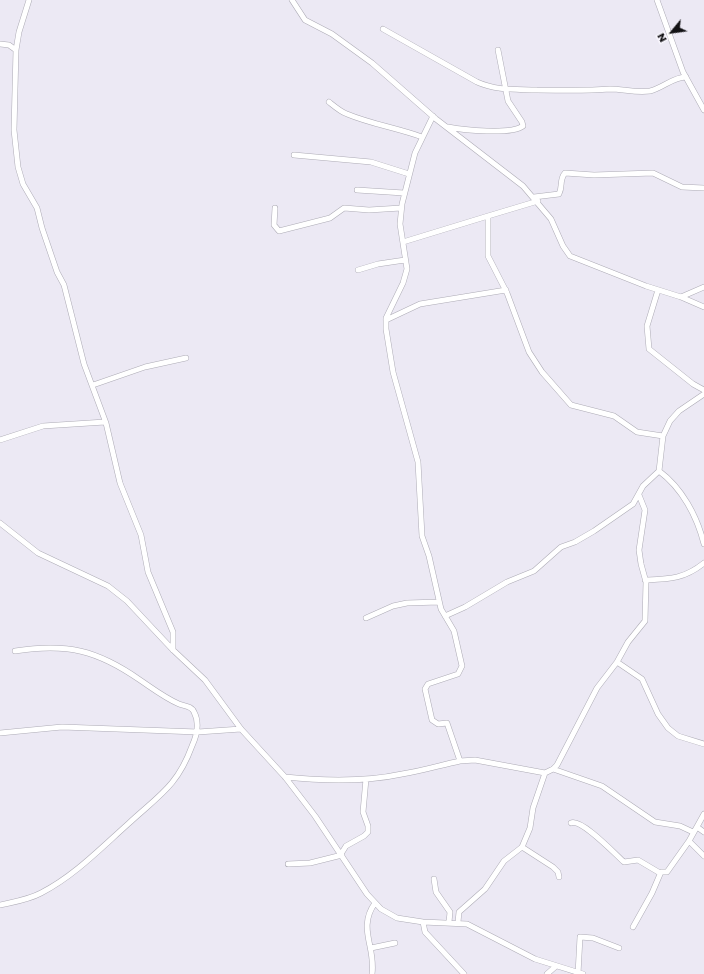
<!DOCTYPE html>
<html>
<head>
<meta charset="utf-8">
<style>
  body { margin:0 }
  #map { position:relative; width:704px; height:974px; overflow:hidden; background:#ece9f4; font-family:Poppins,sans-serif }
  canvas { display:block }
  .north { position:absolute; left:652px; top:12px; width:40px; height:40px; -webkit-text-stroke:3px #f9f7fe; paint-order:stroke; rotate:241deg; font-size:11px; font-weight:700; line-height:16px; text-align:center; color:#131215 }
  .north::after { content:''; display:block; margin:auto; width:14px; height:18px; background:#131215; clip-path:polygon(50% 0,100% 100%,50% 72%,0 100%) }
</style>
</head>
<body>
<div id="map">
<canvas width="704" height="974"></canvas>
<div class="north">N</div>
</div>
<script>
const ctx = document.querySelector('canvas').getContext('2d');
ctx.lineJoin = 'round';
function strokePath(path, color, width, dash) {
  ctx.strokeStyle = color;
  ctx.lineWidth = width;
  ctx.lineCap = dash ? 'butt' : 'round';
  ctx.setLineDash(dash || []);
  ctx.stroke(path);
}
const minor = new Path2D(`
  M29,0l-10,32 -3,18 -2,80 4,37 5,17 14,24 5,20 15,44 7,13 20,79 22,59 14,60 21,52 7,37 25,60v18
  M292,0l13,20 27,14 40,29 64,56 87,67 28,33 12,27 7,10 76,30 35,11 23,10
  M657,0l26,72 21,38
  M383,29l94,53c20,9 39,7 60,8 25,0 48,1 73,-1 13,0 26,4 40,2 13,-3 23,-14 36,-14
  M0,44l9,1 7,5
  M329,102c5,4 12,10 18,12 24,10 50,14 75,23
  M433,116l-18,37 -13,51 -2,20 7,45 -4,14 -17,35v11l7,43 25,90 4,74 7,20 12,53 13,22 8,35 -4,8 -30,10 -3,5 7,31 6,4 9,-1 13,38 15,-1 70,13 -12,35 -3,20 -8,19 -18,14 -19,28 -26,23 -1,10
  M448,127c15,3 63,8 75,-1l-1,-4 -14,-21 -10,-51
  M294,155l77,7 38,12
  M357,190l47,3
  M534,197l25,-3c4,-8 0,-14 6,-21l29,2 59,-2 29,14 22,1
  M538,201l-50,15v40l19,37 22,59 13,20 29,33 43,11 23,16 26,4
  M275,208l-1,17 5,6 51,-13 14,-10 25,2 32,-2
  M403,242l85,-26
  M358,270l20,-6 27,-4
  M658,290l-11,36 2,23 44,35 11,6
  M681,297l23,-10
  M386,320l34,-16 86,-14
  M93,385l52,-18 41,-9
  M0,440l43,-14 62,-4
  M659,471c23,17 38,45 45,73
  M0,523l38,30 70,33 19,15 46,49 32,30 36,49 44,48 30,39 52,78 14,15 16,9 26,4 44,2 68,35 48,15
  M645,580c25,-1 39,-1 59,-17
  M445,616l20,-9 42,-25 27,-11 27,-24 14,-5 19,-11 39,-27 10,-18 16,-15 4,-35 7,-15 9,-10 25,-17
  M366,618l27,-12 14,-3 32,-1
  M617,662l25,17 16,35 10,14 10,8 26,8
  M0,733l62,-6 136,5 43,-3
  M553,769l49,17 53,36 25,4 13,6
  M545,773l8,-4 4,-4 40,-77 20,-26 11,-20 17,-21 1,-39 -5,-18 -2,-14 6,-40 -6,-15
  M285,777c38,4 80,5 117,-3 20,-3 39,-9 58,-13
  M571,823c10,-5 44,31 53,39l14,-2 22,13
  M697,827l7,5
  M689,841l15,15
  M522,847l31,20 5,5 1,5
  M341,854l5,-8 18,-10 4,-4v-6l-5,-14 3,-33
  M288,864l22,-1 32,-8
  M434,879l2,13 14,20 -1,10
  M0,905c13,-3 28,-5 41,-12 33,-17 59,-44 87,-69 30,-28 49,-37 64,-78 5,-11 8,-23 2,-34 -2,-6 -10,-6 -15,-8 -14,-6 -27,-16 -39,-24 -43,-30 -73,-37 -125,-29
  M423,922l2,10 39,42
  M633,927l19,-34 9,-21h6l22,-31 15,-27
  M371,948l24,-5
  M372,974c4,-27 -15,-46 3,-71
  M547,974l8,-7
  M578,974l2,-37 13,1 26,10`);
strokePath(minor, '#adabb5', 6);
strokePath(minor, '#fff', 5);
</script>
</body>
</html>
